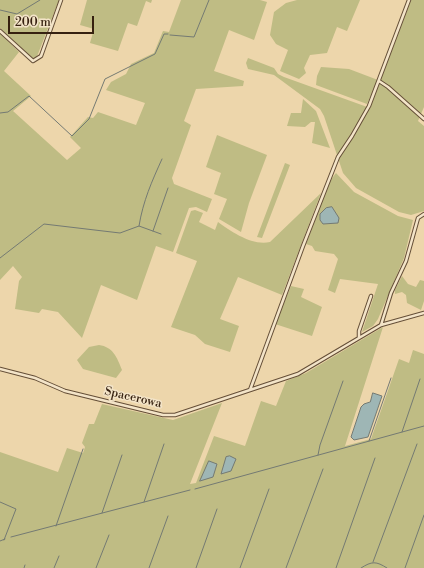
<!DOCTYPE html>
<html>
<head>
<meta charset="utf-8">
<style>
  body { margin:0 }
  #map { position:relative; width:424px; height:568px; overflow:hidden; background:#edd6ab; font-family:"Libre Bodoni",serif }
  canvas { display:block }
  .scale { position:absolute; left:8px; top:16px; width:86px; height:18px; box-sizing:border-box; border:2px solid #362110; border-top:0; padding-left:5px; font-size:12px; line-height:14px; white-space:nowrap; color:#362110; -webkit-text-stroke:3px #f3e4c8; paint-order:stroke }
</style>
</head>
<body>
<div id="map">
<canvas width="424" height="568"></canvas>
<div class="scale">200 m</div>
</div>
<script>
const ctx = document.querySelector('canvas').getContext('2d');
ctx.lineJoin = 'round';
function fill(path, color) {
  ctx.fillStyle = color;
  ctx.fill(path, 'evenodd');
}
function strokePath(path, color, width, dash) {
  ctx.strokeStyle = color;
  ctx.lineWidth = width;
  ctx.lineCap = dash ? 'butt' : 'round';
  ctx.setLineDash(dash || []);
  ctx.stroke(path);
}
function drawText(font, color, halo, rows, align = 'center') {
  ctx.font = font + ' "Libre Bodoni",serif';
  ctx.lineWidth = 3;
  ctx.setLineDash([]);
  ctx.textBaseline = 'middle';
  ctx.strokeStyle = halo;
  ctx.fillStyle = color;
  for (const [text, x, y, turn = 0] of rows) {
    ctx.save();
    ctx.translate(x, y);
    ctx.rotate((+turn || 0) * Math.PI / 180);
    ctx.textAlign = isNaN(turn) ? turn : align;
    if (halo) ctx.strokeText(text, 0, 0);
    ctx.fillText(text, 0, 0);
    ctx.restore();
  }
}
const green = new Path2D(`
  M0,0h59l-23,59h-3l-33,-31z
  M87,0h65l-1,3 -5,-2 -9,25 -9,-3 -10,28 -28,-8 4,-14 -14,-4z
  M181,0h79l7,2 -13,38 -25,-10 -15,41 30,10 -1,5 -47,3 -12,32 7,4 -19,53 2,6 38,15 -5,13 -11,-5 -7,1 -16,44 -17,-6 -19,54 -36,-15 -19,53 -24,-26 -16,-3 -3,4 -24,-4 4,-28 3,-4 -9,-11 -13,14v-247l19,19 -15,19 27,25 -18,15 54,49 14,-12 -11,-11 18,-20 5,1 5,-6 38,13 9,-22 -39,-13 5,-8 15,-8 5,-10 23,-11 9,-22 6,1z
  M297,0h63l-13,31 -10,-4 -10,26 -17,2 -6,13 2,5 -7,6 -19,-8 8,-21 -12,-6 -6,-9 4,-23 12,-9z
  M411,0h13v107l-6,14 6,5v85l-13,4 -12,-3 -43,-24 -13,-15 -19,-57 -4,-7 -46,-34 -26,-6 -2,-6 2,-5 26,10 4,6 6,3 86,31z
  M321,67l28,2 29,11 -11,24 -51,-19 1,-9z
  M303,99l13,12 14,37 -18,-5 3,-21h-4l-6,5 -18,-1 4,-13h10z
  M217,135l50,20 -18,48 -8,29 -22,-13 8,-20 -13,-5 7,-21 -15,-6z
  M285,163l5,2 -28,73 -5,-1z
  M336,173l18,19 44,24 15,4 -9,38 -26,61 -5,7 -11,6 16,-48 -38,-5 -5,14 -7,-3 10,-31 -4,-5 -19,-3 -3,-5 -6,-2 24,-63z
  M321,193l-39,102 -44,-18 -18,42 19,7 -9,26 -25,-8 -10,-9 -24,-8 26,-66 -21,-8 15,-42 4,-1 8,3 -4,9 16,8 3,-8c14,10 34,24 52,20z
  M402,276l6,8 8,3 4,-7 4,1v20l-3,9 -14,-7 -1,-8 -4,-3 -7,2v-4z
  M291,286l13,3 -3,8 21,10 -10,29 -37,-12z
  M383,327l-38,119 26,-7 28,-80 10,4 4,-13 11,4v214h-424v-116l58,20 9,-24 16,5 2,-6 -3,-4 7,-19h5l8,-20 71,16 49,-17 -32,81 6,-1 18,-47 31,10 16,-45 15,5 10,-25 20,-8z
  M99,345c14,2 18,12 23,25l-6,8 -33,-9 -6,-9 12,-13z`);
const water = new Path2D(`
  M332,207l7,11 -1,5 -15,1 -3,-4v-6l6,-6z
  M373,393l9,3 -14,41 -14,3 -3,-3 10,-30 3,-3 6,-2z
  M230,456l6,3 -5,12 -10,3 5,-17z
  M209,461l8,3 -4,13 -13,4z`);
const stream = new Path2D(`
  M0,10l17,4 23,-14
  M170,35l24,2 15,-37
  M0,113l8,-1 21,-16 43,40 17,-17 16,-40 50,-25 9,-20h4
  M139,226c4,-25 13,-45 23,-67
  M153,231l15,-43
  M0,258l44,-34 76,9 19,-7 22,8
  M402,432l18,-53
  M369,441l22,-63
  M318,455l2,-10 23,-64
  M195,489l229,-63
  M0,502l16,7 -12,31
  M144,502l20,-58
  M102,513l20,-58
  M56,526l27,-77
  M11,537l179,-47
  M0,541l5,-2
  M373,562l44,-118
  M24,568l1,-3
  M54,568l5,-12
  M96,568l13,-33
  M149,568l19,-52
  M196,568l21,-59
  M240,568l29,-79
  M286,568l37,-99
  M336,568l39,-110
  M361,568c11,-7 15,-7 26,0
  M405,568l19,-53`);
const minor = new Path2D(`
  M0,31l33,30 8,-5 20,-56
  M379,81l9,6 36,32
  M381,325l10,-32 15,-32 12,-43 6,-4
  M359,338v-7l12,-35
  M0,369l35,9 30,13 98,24h12l123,-41 83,-49 43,-12
  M250,390l53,-144 35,-89 14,-21 17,-30 40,-106`);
const streetNames = [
  ["Spacerowa",133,398,13]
];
fill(green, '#bfbc84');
fill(water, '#9eb6b5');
strokePath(water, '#747a73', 1);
strokePath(stream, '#747a73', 1);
strokePath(minor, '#644e37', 4.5);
strokePath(minor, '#f3e4c8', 2.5);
drawText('12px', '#362110', '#f3e4c8', streetNames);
</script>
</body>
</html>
